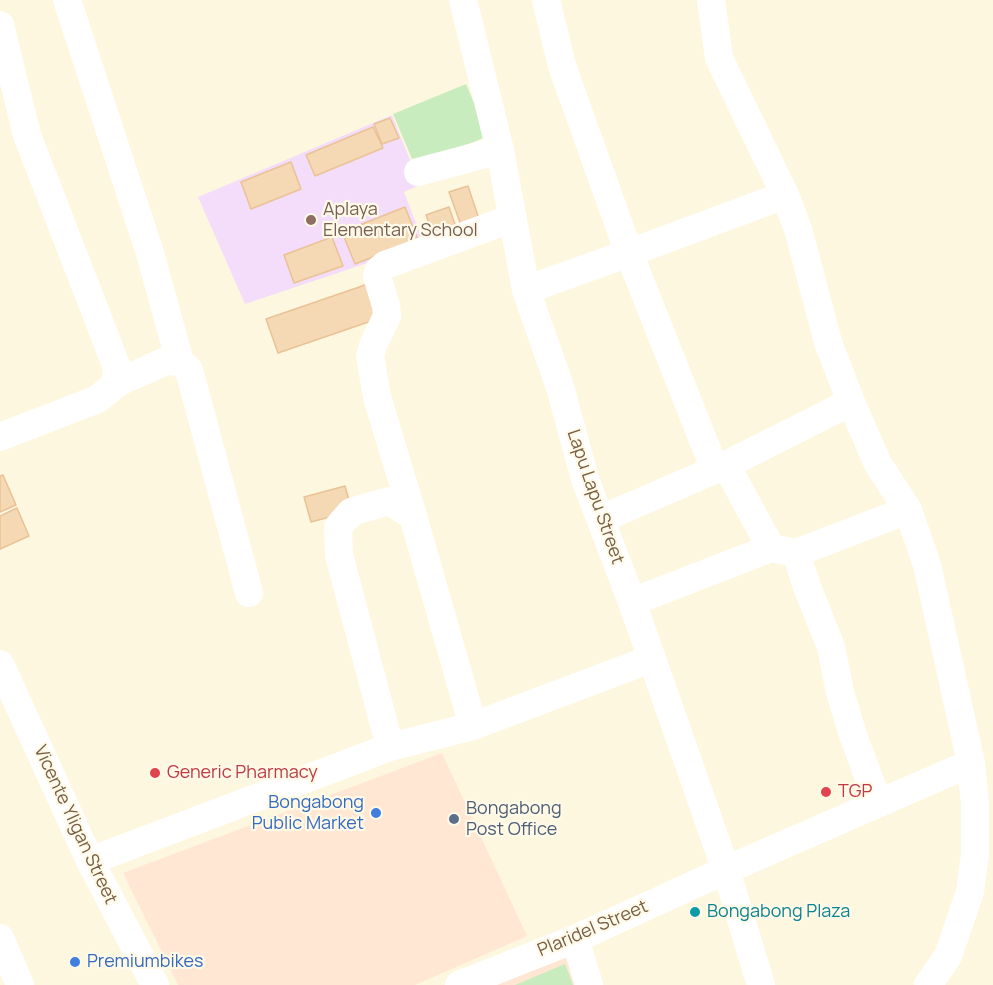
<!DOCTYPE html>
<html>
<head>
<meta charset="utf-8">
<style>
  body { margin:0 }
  canvas { display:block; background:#fef7e0 }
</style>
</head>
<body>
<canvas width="993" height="985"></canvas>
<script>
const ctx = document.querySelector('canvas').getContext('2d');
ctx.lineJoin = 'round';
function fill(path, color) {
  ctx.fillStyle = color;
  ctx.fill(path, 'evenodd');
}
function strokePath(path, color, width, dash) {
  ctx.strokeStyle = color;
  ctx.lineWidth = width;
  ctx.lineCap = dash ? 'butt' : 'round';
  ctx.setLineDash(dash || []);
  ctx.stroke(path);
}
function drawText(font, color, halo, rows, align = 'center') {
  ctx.font = font + ' Manrope,sans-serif';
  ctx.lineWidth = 4.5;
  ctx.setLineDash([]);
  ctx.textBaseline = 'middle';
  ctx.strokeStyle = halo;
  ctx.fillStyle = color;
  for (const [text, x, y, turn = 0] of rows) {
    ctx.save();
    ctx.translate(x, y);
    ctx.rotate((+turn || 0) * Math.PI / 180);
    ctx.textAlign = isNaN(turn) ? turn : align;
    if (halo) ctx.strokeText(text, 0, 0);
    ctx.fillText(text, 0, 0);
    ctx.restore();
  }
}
const commercial = new Path2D(`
  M442,753l85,183 -112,49h-237l-55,-112z
  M568,955l10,30h-87z`);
const education = new Path2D(`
  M392,115l28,70 -16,7 20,52 -179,60 -47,-107z`);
const green = new Path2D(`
  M466,84l22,52 -73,30 -22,-52z
  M565,964l8,21h-58z`);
const building = new Path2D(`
  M390,118l9,20 -17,6 -8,-20z
  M373,127l10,21 -68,28 -9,-21z
  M291,162l10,27 -50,20 -10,-27z
  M468,186l12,36 -18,6 -13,-36z
  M405,207l13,33 -63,24 -13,-32z
  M449,207l10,29 -22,8 -11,-29z
  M332,237l11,29 -49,17 -10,-28z
  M368,284l12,34 -102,35 -12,-34z
  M3,475l13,30 -16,7v-36z
  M345,486l7,25 -41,11 -7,-25z
  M17,508l12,28 -29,13v-33z`);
const minor = new Path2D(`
  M67,0l83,253 30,109
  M463,0l37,150 26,140 34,97 25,92 47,123 94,268 35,115
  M546,0l16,66 67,187 156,-58
  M711,0l8,58 66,137 13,34 30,113 23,60 27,62 30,46 19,55 44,198 4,41v51l-5,37 -22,64 -20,29
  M0,25l27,110 89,230 1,18 -19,16 -98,38
  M418,172l82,-22
  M526,290l103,-37 86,217
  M117,383l49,-22 14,1 9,8 60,223
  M726,465l125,-63
  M413,516l-36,-119 -7,-41 4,-13 13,-27 -1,-10 -9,-30 2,-6 6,-5 128,-47
  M601,519l125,-54 45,83
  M796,553l11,34 24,60 9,45 13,43 25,68
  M632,602l139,-54 25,5 112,-43
  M0,664l90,197 65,124
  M390,747l-51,-192 -1,-28 13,-15 38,-11 24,15 60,210
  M90,861l300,-114 83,-21 178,-67
  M0,938l20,47
  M575,939l14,46
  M459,985l116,-46 151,-69 245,-107`);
const markers = [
  [311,220,6,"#8d6e63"],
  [155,773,6,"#e0444e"],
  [826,792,6,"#e0444e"],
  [376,813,6,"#3f7fe0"],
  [454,819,6,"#5c6f8a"],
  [695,912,6,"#0f9aa8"],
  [75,962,6,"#3f7fe0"]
];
const educationNames = [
  ["Aplaya",323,210],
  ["Elementary School",323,231]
];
const streetNames = [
  ["Lapu Lapu Street",595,497,71],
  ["Vicente Yligan Street",75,825,65],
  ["Plaridel Street",593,929,-23]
];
const healthNames = [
  ["Generic Pharmacy",167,773],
  ["TGP",838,792]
];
const shopNames = [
  ["Bongabong",364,803],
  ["Public Market",364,824],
  ["Premiumbikes",87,962,"left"]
];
const serviceNames = [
  ["Bongabong",466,809],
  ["Post Office",466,830]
];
const cultureNames = [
  ["Bongabong Plaza",707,912]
];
fill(commercial, '#ffe7d3');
fill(education, '#f4ddfa');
fill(green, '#c9ecbe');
fill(building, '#f5d9b5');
strokePath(building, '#e9c295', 1.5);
strokePath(minor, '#fff', 28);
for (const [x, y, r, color] of markers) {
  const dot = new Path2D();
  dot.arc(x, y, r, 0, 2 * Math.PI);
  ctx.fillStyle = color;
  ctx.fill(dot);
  strokePath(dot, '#fff9e8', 2);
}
drawText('18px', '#785e54', '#fff9e8', educationNames, 'left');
drawText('18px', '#765e45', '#fff9e8', streetNames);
drawText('18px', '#be3a42', '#fff9e8', healthNames, 'left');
drawText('18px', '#366cbe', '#fff9e8', shopNames, 'right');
drawText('18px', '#4e5e75', '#fff9e8', serviceNames, 'left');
drawText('18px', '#0d838f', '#fff9e8', cultureNames, 'left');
</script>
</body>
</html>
